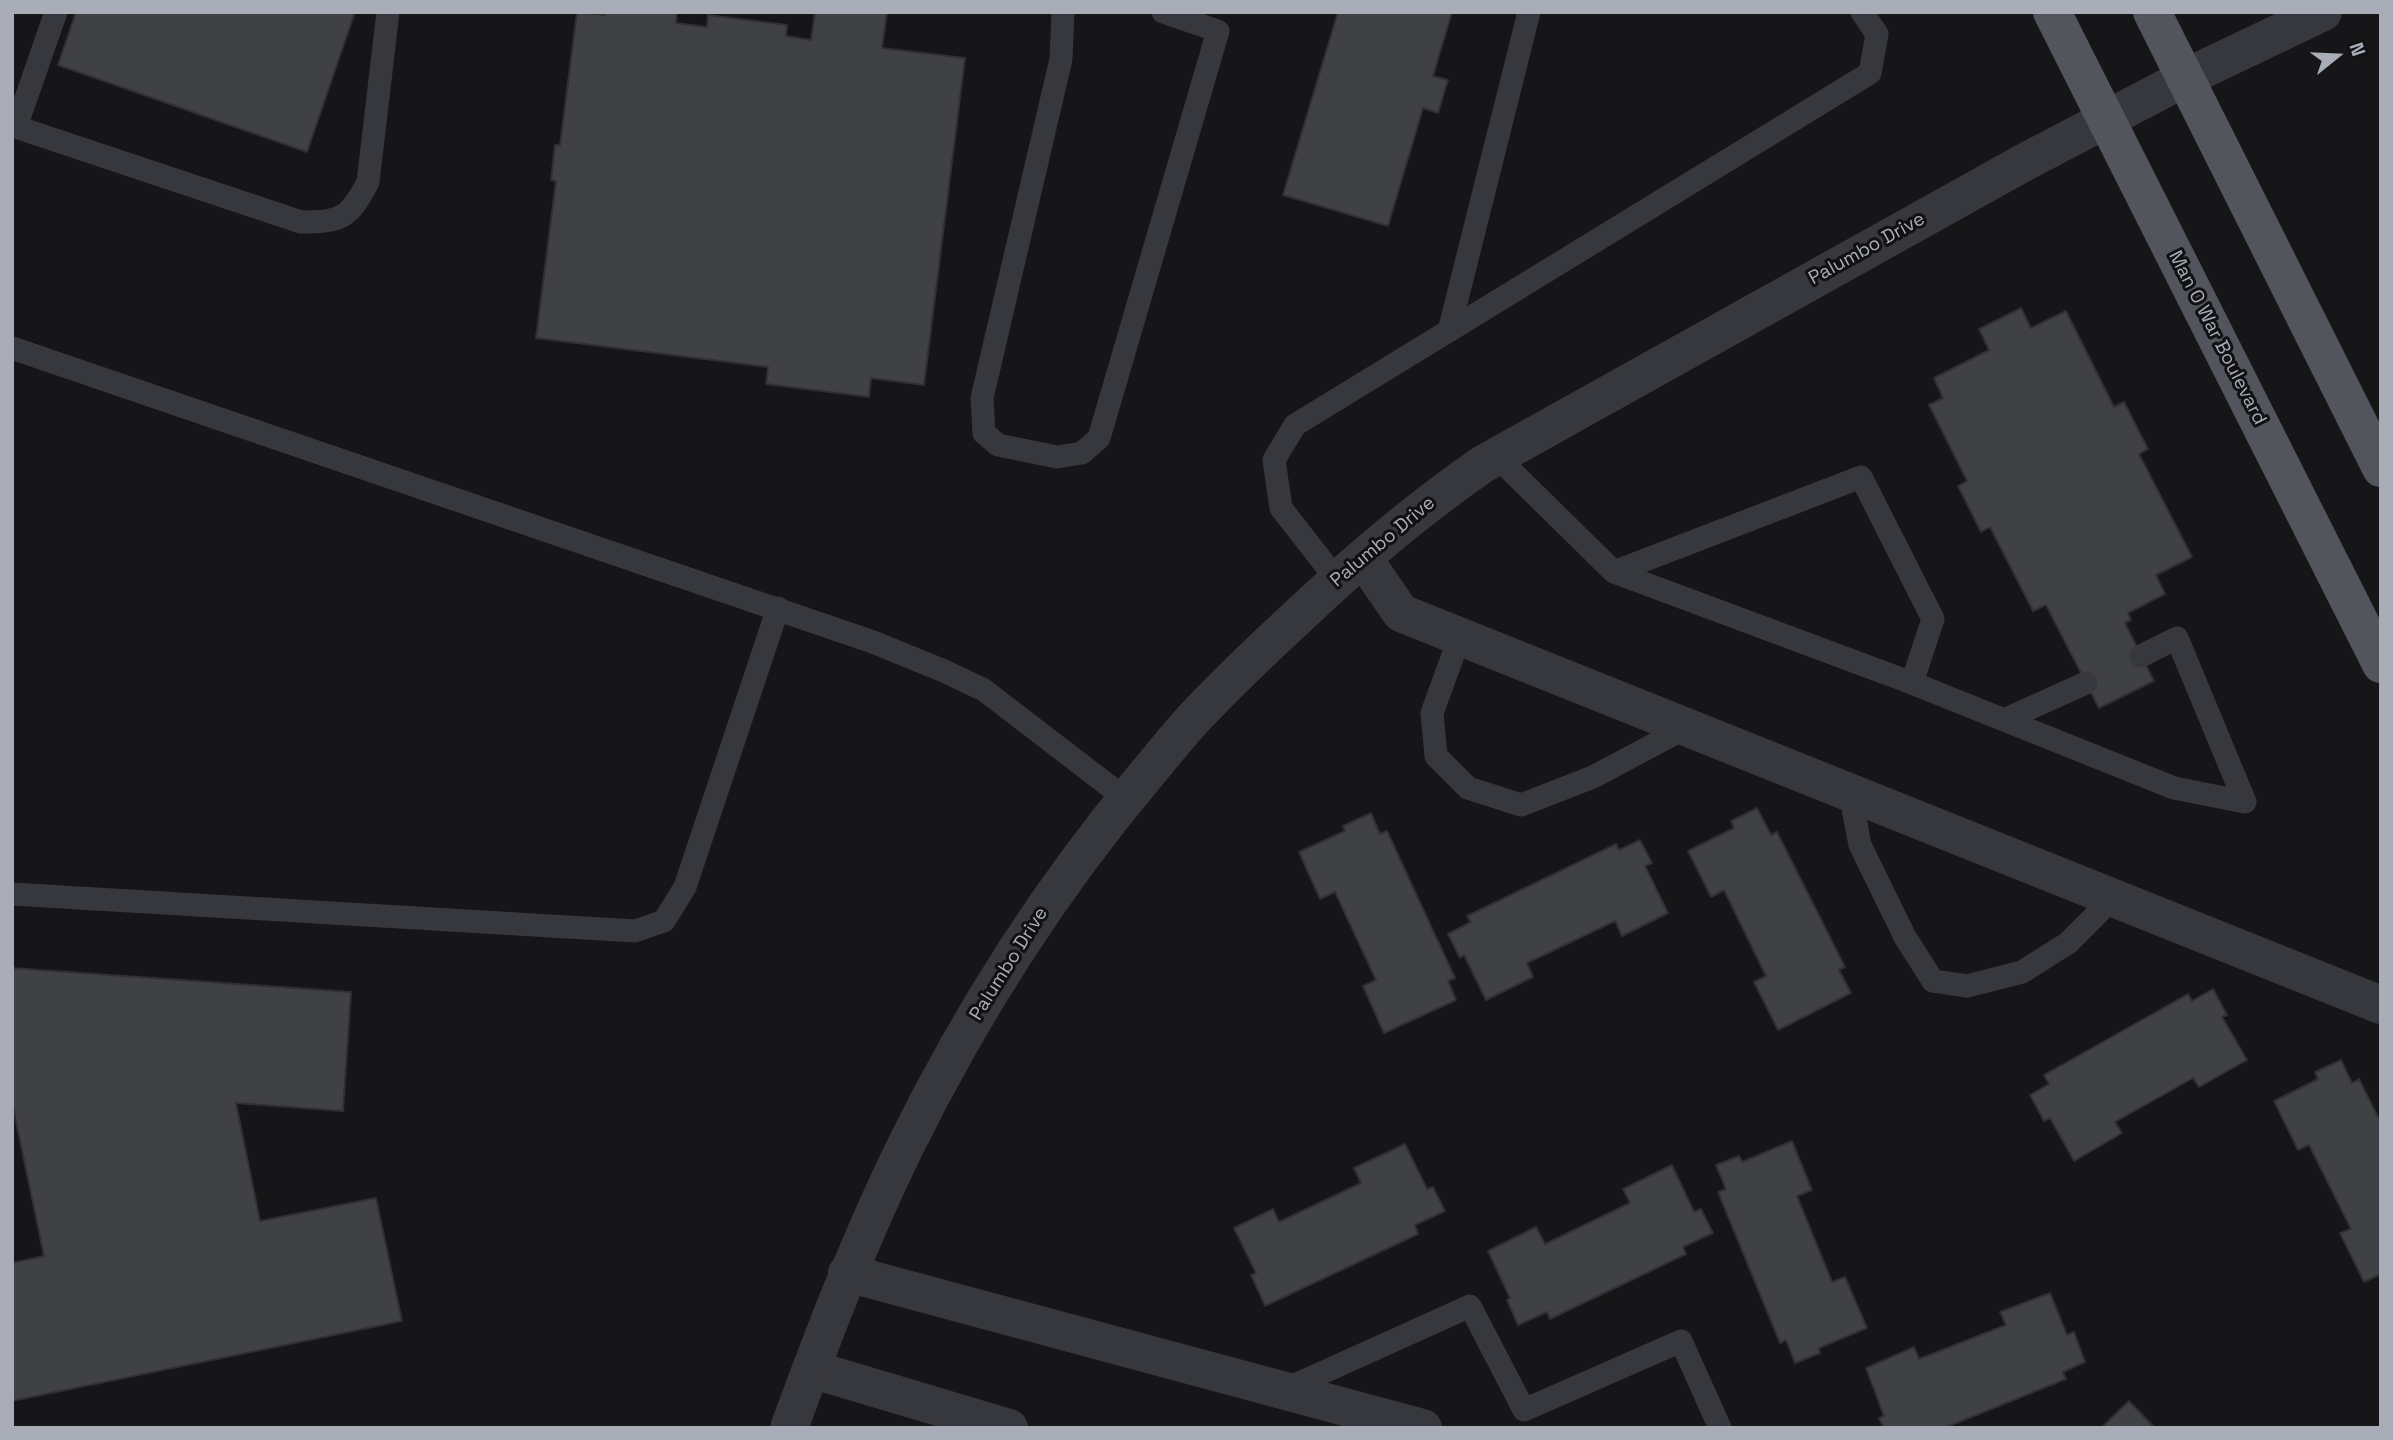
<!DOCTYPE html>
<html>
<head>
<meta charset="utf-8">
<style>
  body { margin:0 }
  #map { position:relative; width:2393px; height:1440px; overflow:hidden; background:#161618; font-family:"Space Grotesk",sans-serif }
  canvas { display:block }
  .frame { position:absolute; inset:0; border:14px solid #a8adb8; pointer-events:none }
  .north { position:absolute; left:2302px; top:21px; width:70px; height:70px; -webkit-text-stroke:5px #111113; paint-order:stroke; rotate:72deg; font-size:19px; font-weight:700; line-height:28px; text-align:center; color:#a8adb8 }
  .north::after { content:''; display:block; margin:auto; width:24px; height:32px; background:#a8adb8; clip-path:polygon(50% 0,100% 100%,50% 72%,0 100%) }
</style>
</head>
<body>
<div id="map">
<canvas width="2393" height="1440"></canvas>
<div class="frame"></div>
<div class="north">N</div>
</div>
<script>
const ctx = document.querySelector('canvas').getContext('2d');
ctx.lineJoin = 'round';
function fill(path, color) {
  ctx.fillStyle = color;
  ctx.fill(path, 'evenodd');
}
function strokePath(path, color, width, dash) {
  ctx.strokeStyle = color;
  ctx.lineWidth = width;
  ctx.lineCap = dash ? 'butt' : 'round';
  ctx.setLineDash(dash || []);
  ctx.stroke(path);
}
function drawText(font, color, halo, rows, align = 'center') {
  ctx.font = font + ' "Space Grotesk",sans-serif';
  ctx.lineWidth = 6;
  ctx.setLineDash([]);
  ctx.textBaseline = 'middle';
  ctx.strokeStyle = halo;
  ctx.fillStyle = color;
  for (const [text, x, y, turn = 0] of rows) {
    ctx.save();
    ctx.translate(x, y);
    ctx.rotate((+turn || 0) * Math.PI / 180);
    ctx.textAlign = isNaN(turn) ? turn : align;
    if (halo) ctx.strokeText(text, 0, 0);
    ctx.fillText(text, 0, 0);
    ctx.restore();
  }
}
const building = new Path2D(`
  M76,12h279l-48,140 -249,-87z
  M577,12l27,3v-3h73l-1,11 31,4 1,-12 79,10 -1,11 25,4 4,-28h72l-5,36 83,10 -41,327 -53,-7 -2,19 -103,-13 2,-17 -232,-29 20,-157 -5,-1 4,-35h5z
  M1338,12h114l-19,64 15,4 -10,33 -15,-5 -35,118 -105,-31z
  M2021,308l10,20 35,-17 48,96 10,-5 24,47 -9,5 53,103 -36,18 9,19 -37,19 3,7 -6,3 29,58 -55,27 -53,-103 -13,6 -43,-84 -9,5 -23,-46 9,-5 -38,-76 14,-7 -9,-20 55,-28 -10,-21z
  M1757,808l14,27 6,-3 68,135 -6,3 12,23 -73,37 -24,-48 12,-6 -42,-86 -13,7 -23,-46 46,-23 -3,-7z
  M1371,813l9,21 7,-3 68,147 -7,3 8,19 -72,33 -21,-47 13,-6 -41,-88 -15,7 -21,-47 46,-21 -2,-5z
  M1640,840l12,23 -7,3 23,47 -46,23 -7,-15 -88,42 6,14 -47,23 -22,-45 -4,3 -12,-24 23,-12 -4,-6 149,-72 3,6z
  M12,968l339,24 -8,119 -107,-8 24,118 116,-23 26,123 -390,80v-138l32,-7 -32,-154z
  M2213,989l14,26 -5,2 25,43 -48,27 -6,-9 -78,44 7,11 -48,28 -24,-43 -6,3 -14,-26 19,-11 -5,-9 144,-81 4,7z
  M2341,1060l11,23 7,-4 22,44v151l-17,8 -24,-49 11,-4 -42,-84 -11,5 -24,-49 44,-22 -3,-7z
  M1792,1141l20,49 -15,6 35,86 13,-5 22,51 -48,20 1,5 -25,10 -9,-23 -6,3 -62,-151 8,-3 -10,-24 23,-9 3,6z
  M1405,1144l22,45 6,-2 12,24 -30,14 3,9 -153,72 -14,-31 5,-2 -22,-45 39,-19 6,13 82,-39 -7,-15z
  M1672,1165l22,47 7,-3 12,24 -30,14 3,7 -136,65 -3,-7 -29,13 -11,-25 3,-2 -22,-47 48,-24 9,17 85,-41 -7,-14z
  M2050,1293l17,42 7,-3 11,30 -22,10 3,7 -122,49h-60l-5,-10 5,-2 -18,-48 48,-21 5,12 87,-34 -6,-13z
  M2129,1401l26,27h-54z`);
const service = new Path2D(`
  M56,12l-40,115 285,95c41,0 48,-4 67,-40l20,-170
  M1063,12l-2,47 -79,339 2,35 14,12 59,12 25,-4 17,-15 119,-407 -55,-19
  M1449,331l80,-319
  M12,348l861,294 71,29 40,19 142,109
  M1496,456l118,116 298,111 21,-64 -72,-142 -247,95
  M1337,580l-56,-72 -7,-48 21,-35 575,-352 7,-39 -15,-22
  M1460,636l-28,77 4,43 32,32 53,17 72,-28 94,-50
  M1912,683l262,105 71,14 -68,-164 -36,18
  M2004,720l82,-37
  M1850,793l10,52 45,92 28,44 34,5 55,-14 46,-29 45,-45
  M12,894l623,37 29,-10 21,-34 93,-279
  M1284,1390l186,-84 54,104 157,-69 39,87`);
const minor = new Path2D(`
  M1363,558l38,55 980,392
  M847,1273l576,155
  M811,1369l198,59`);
const tertiary = new Path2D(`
  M789,1428c35,-95 71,-189 116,-281 65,-132 145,-258 240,-371 17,-20 33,-41 51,-60 35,-37 72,-72 109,-106 56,-53 115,-102 178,-146l540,-301 162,-85 138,-66`);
const primary = new Path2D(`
  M2052,12l329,652
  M2152,12l229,456`);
const streetNames = [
  ["Palumbo Drive",1867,249,-29],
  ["Man O War Boulevard",2217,338,63],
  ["Palumbo Drive",1383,542,-40],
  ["Palumbo Drive",1009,964,-58]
];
fill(building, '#404145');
strokePath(building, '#303034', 2);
strokePath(service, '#37383d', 23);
strokePath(minor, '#37383d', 38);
strokePath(tertiary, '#37383d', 38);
strokePath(primary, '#53555c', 38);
drawText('19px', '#a8adb8', '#111113', streetNames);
</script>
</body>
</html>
